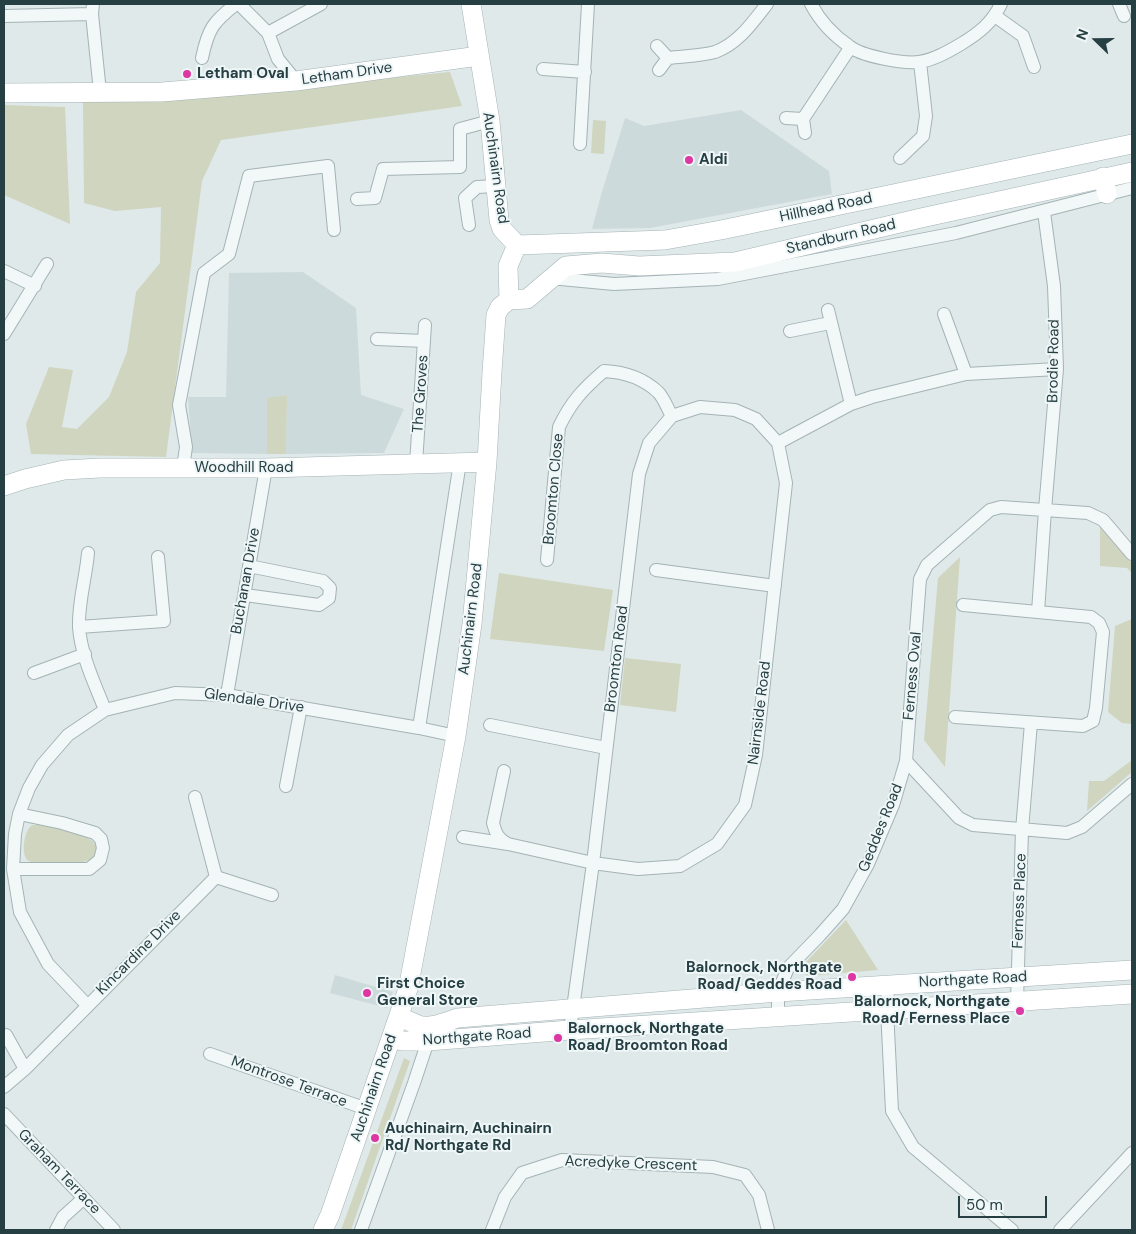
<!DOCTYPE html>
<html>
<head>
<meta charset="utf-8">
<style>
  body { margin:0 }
  #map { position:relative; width:1136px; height:1234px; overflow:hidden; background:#dfe9ea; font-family:"DM Sans",sans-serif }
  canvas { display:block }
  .frame { position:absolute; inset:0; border:5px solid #263f43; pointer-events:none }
  .north { position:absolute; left:1071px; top:15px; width:50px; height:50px; -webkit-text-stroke:4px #eff6f7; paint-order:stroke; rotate:292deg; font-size:14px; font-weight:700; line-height:20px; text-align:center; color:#263f43 }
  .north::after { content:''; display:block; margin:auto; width:18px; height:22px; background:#263f43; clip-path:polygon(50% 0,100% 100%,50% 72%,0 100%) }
  .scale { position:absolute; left:958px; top:1196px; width:89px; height:22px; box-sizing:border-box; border:2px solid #263f43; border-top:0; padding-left:6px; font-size:15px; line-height:18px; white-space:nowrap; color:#263f43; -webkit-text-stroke:4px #eff6f7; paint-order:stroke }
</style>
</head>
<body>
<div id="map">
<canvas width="1136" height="1234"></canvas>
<div class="frame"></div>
<div class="north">N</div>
<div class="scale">50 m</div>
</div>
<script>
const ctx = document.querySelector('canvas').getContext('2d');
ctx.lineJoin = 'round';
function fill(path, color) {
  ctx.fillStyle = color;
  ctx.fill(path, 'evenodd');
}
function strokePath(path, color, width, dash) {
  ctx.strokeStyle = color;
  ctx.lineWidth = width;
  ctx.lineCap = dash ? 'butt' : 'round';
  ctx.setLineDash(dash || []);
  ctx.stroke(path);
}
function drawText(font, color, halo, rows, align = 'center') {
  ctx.font = font + ' "DM Sans",sans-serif';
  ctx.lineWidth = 4;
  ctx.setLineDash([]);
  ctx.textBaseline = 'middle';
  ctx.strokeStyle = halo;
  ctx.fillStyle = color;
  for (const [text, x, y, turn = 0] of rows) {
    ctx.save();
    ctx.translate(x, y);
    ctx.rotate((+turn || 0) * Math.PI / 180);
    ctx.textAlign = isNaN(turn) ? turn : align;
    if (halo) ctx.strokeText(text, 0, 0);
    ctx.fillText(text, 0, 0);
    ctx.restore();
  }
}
const built = new Path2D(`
  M741,110l88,61 3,23 -182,34 -58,1 9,-34 24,-77 19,8z
  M303,272l53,36 5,87 43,14 -20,44 -98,1 1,-59 -20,4v55l-75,-1 -4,-56h38l3,-124z
  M335,975l58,17 -6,16 -57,-15z`);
const green = new Path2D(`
  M450,72l12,34 -241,34 -19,41 -36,276 -135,-3 -5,-30 23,-57 24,3 -11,57 15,2 32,-32 18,-45 9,-60 24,-29 1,-56 -46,4 -31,-8 -1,-101 130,-7z
  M4,105l61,2 5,117 -66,-29z
  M593,120l13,1 -2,33 -13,-1z
  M287,395l-1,59h-19v-56z
  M1100,527l32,36v10l-5,-5 -27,-2z
  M960,557l-15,210 -21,-27 14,-162z
  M499,573l114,17 -9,61 -114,-12z
  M1132,619v105l-10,-1 -14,-11 7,-86z
  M625,658l56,6 -5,48 -56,-7z
  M1132,760v12l-45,39 2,-30h15z
  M33,825h6c13,3 64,8 57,28 -2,4 -5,7 -9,8 -14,4 -38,1 -54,2l-6,-3c-6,-7 -3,-32 6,-35z
  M846,920l32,50 -69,6 -7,-3 2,-9z
  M404,1058l6,3 -59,169h-10z`);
const street = new Path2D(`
  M93,4l-1,10 8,78
  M239,4l29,29 10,26 18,22
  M811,4c9,17 22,31 38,42 12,10 54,18 70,16 15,-2 30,-11 42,-18 18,-11 31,-21 40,-40
  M1119,4l5,12
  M4,16l88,-2
  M995,16l28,20 11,31
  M268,33l53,-29
  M657,46l11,12 -9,12
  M202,58c6,-29 11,-36 34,-54
  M668,58c15,-2 33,-2 47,-6 23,-8 38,-30 52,-48
  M543,69l42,3
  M786,118l17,1 2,14
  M803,119l47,-71
  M580,144l8,-140
  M900,158l23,-22 3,-20 -6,-54
  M357,199l18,-1 8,-29 77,-2v-38l30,-8
  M469,225l-4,-27 12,-11 19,-1
  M4,271l31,15
  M550,278l64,6 104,-5 238,-46 176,-45
  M828,310l23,94
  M944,314l22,60
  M790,331l40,-8
  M4,334l43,-70
  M377,339l47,2
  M778,443l73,-39 21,-7 94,-23 91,-5
  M416,464l9,-139
  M183,468l3,-21 -7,-42 25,-132 25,-19 20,-78 79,-10 6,64
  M88,553c-2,24 -10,50 -9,74 2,29 16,57 26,83
  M547,560l12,-133c12,-25 24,-38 45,-56 20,1 39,7 54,21 6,6 9,16 14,24
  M656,570l119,16
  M245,595l74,10 10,-7 1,-10 -7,-7 -74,-15
  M1038,612l7,-102 12,-141 -3,-83 -10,-74
  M79,627l85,-6 -6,-64
  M34,673l51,-19
  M227,695l39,-227
  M955,717l128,9 10,-5 3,-13 7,-76 -4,-9 -8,-6 -128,-12
  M490,725l116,23
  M419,728l41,-266
  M906,761l53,57 14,7 94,8 15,-6 50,-43
  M504,771l-11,52c3,11 5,16 15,21l85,19 45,6 42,-3 37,-22 28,-39 11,-50 30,-272 -8,-40
  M286,786l15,-79
  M195,797l21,80
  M463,837l45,7
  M13,869h76l11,-9 3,-12 -2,-9 -6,-6 -33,-10 -43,-9
  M216,877l56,18
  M888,985l-1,24 5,102 21,36 99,83
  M1017,1002l5,-172 9,-107
  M87,1005l-39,-41 -28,-52 -7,-43 2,-35 4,-20 10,-26 13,-23 26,-30 37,-25 70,-17 52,2 192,33 37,8
  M778,1017v-25l10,-24 32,-33 23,-26 25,-45 25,-59 13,-44 14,-182 7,-14 63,-55 11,-3 87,6 15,7 29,34
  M570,1030l23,-167 46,-389 10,-31 23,-27 28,-9 35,3 21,9 22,24
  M6,1035l19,34
  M210,1054l157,55
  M4,1087l21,-18 191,-192
  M4,1114l110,116
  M56,1230l7,-13 21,-19
  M361,1230l53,-147 14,-42 -1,-7
  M492,1230l13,-33 17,-24 40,-13 151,7 32,8 14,20 9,35
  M1060,1230l72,-77`);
const secondary = new Path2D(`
  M471,4l19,117 9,99 3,9 15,16
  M4,93l158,-1 134,-11 183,-25
  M1103,177l4,17
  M517,245l148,-5 56,-10 411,-86
  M509,300l18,-1 39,-33 36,-3 37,3 96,-4 186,-44 211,-46
  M509,300l-1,-34 9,-21
  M4,486l21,-7 39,-9 36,-2h166l221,-6
  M399,1017c6,2 12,5 19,8 13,4 27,-3 40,-7l320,-26 354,-22
  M392,1038l10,3h26l142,-11 562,-36
  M323,1230l7,-15 78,-226 48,-253 16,-112 15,-162 5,-90 4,-57 4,-8 9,-7`);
const markers = [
  [187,74,5,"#dc37a2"],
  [689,160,5,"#dc37a2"],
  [852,977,5,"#dc37a2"],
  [367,993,5,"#dc37a2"],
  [1020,1011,5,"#dc37a2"],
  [558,1038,5,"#dc37a2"],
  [375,1138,5,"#dc37a2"]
];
const poiNames = [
  ["Letham Oval",197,74],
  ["Aldi",699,160],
  ["Balornock, Northgate",842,968,"right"],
  ["Road/ Geddes Road",842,985,"right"],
  ["First Choice",377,984],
  ["General Store",377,1001],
  ["Balornock, Northgate",1010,1002,"right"],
  ["Road/ Ferness Place",1010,1019,"right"],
  ["Balornock, Northgate",568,1029],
  ["Road/ Broomton Road",568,1046],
  ["Auchinairn, Auchinairn",385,1129],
  ["Rd/ Northgate Rd",385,1146]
];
const streetNames = [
  ["Letham Drive",347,74,-8],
  ["Auchinairn Road",495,168,82],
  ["Hillhead Road",826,208,-12],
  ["Standburn Road",841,237,-13],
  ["Brodie Road",1054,361,-89],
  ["The Groves",421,394,-86],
  ["Woodhill Road",244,468],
  ["Broomton Close",554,489,-85],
  ["Buchanan Drive",246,581,-80],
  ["Auchinairn Road",471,619,-83],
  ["Broomton Road",617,659,-83],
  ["Ferness Oval",913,676,-85],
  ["Glendale Drive",254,701,8],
  ["Nairnside Road",760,713,-83],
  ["Geddes Road",881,828,-68],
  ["Ferness Place",1020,901,-88],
  ["Kincardine Drive",139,953,-45],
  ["Northgate Road",973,980,-3],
  ["Northgate Road",477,1037,-4],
  ["Montrose Terrace",289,1082,20],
  ["Auchinairn Road",374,1088,-71],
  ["Acredyke Crescent",631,1164,2],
  ["Graham Terrace",59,1172,46]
];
fill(built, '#cddadc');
fill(green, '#cfd5bf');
strokePath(street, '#a4b3b5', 14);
strokePath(secondary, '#a4b3b5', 20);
strokePath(street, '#f2f7f8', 12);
strokePath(secondary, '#fff', 19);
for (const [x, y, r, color] of markers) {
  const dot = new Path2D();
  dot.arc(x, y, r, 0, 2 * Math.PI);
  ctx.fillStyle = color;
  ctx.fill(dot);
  strokePath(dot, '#eff6f7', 2);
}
drawText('bold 15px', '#263f43', '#eff6f7', poiNames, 'left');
drawText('15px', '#263f43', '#eff6f7', streetNames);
</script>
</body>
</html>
